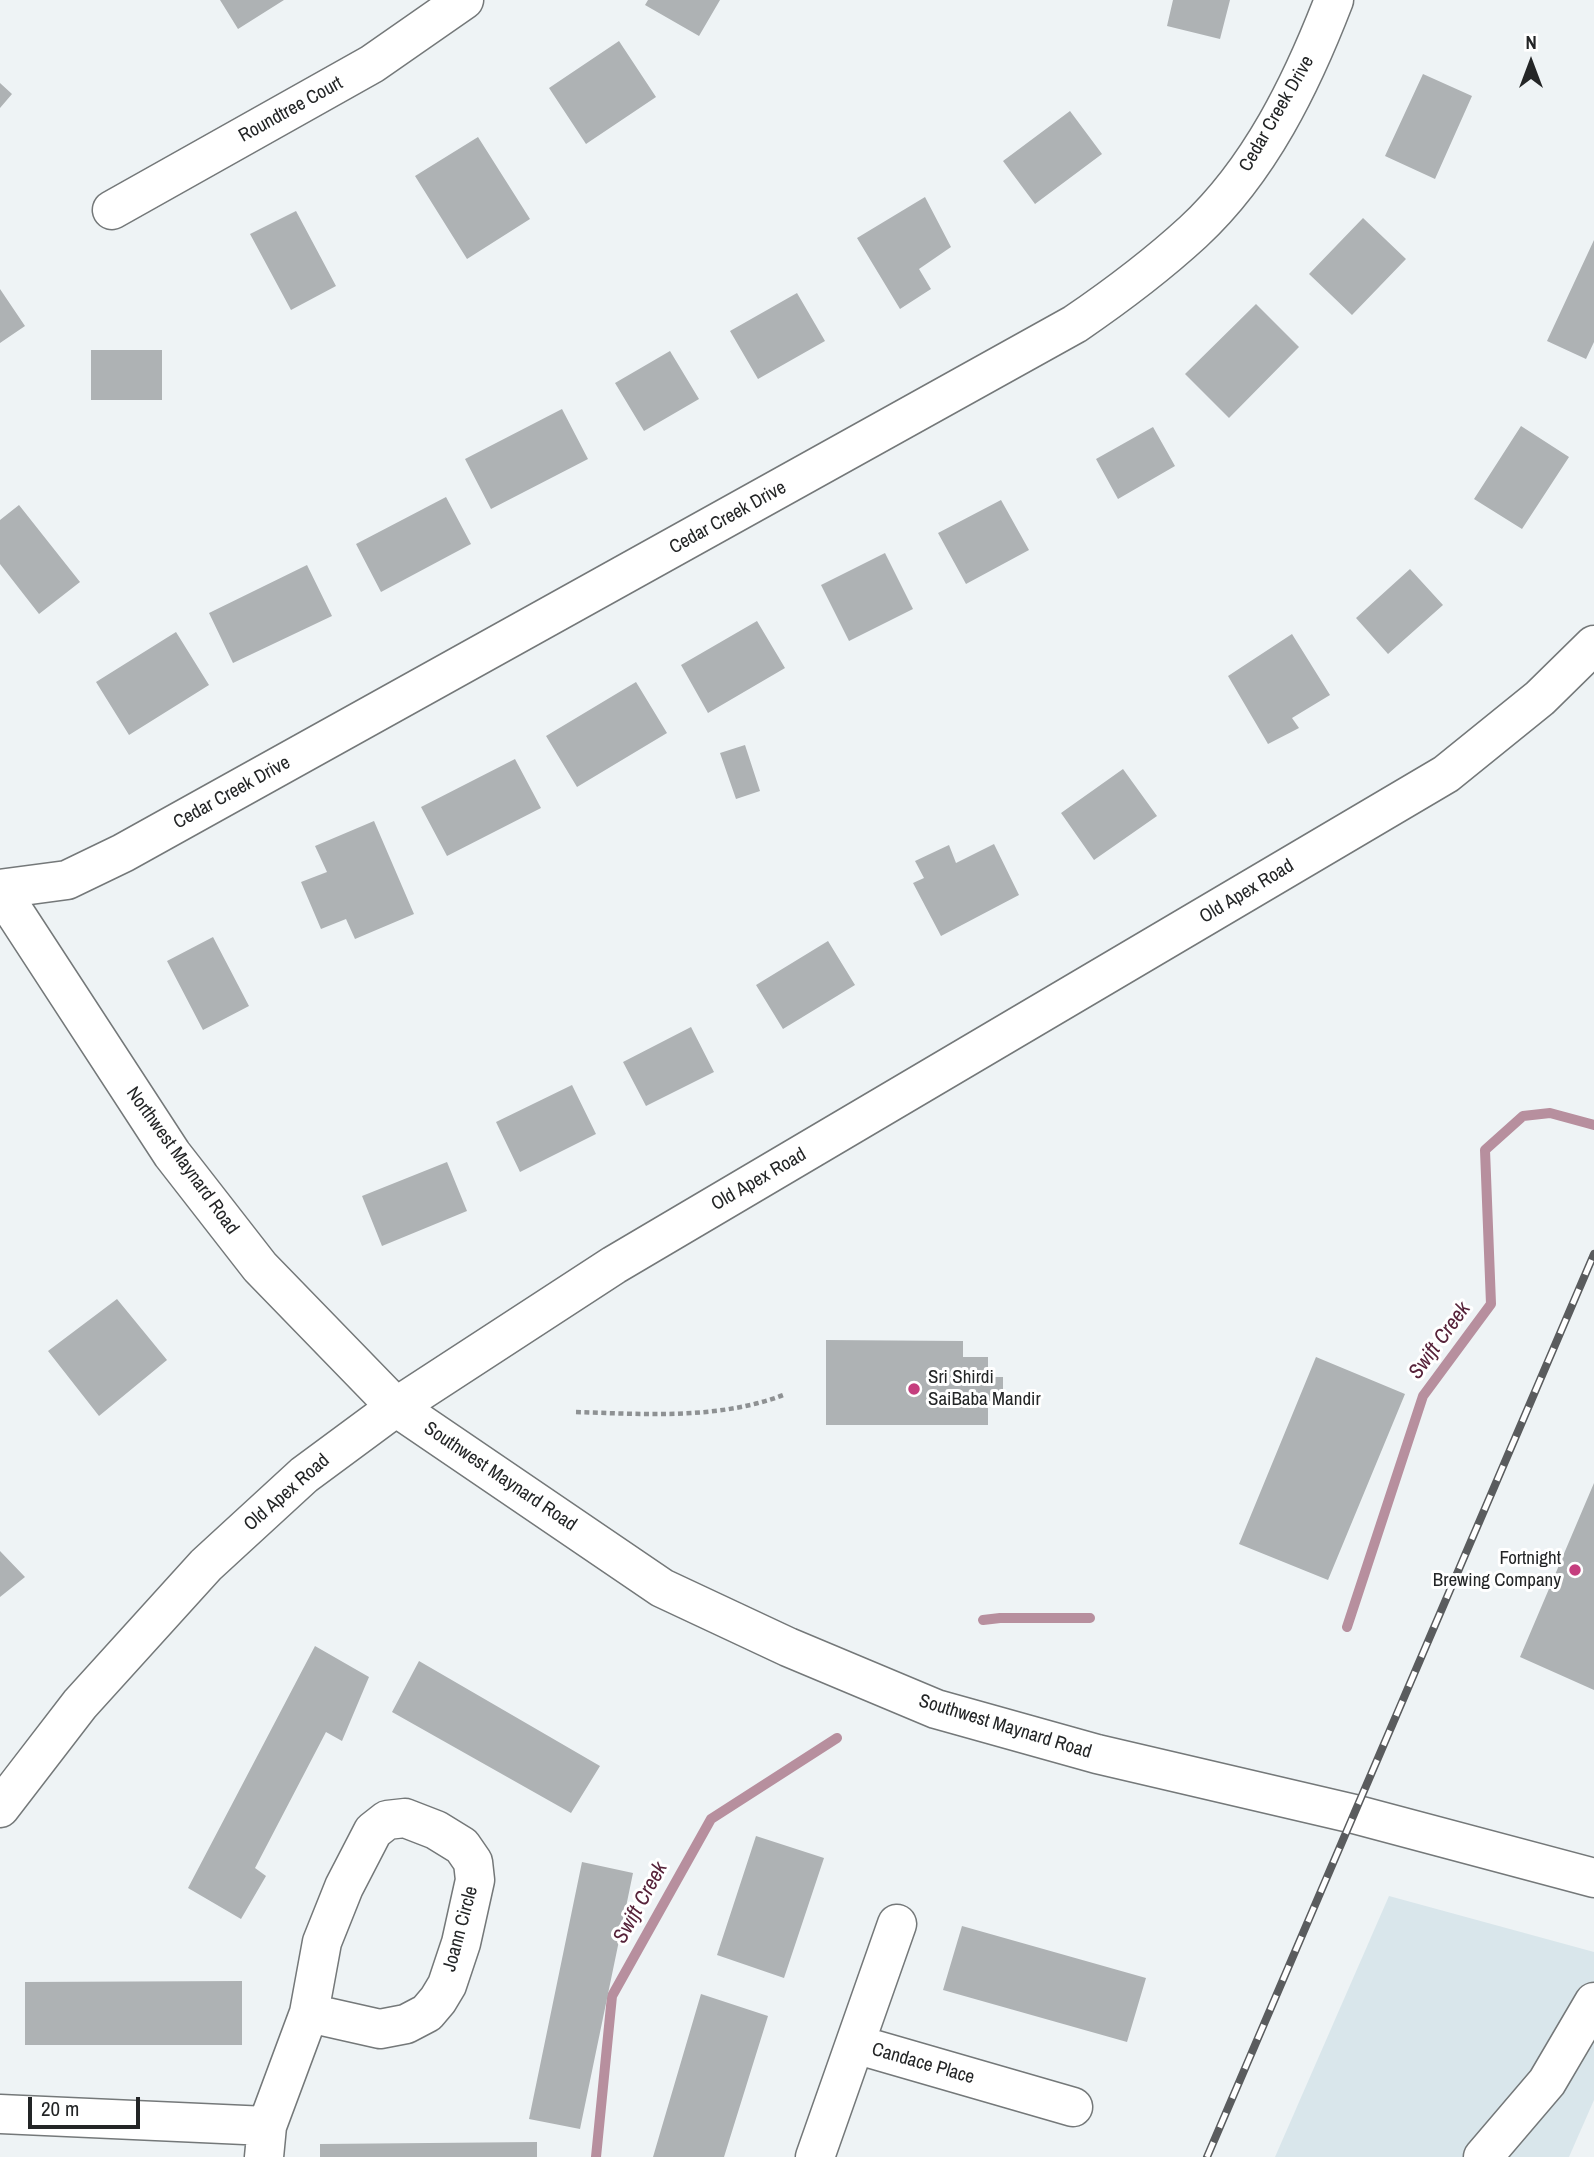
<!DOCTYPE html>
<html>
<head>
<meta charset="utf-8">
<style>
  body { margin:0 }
  #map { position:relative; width:1594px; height:2157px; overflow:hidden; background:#eef3f5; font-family:"Archivo Narrow",sans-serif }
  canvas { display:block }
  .north { position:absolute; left:1496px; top:28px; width:70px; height:70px; -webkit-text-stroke:5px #fff; paint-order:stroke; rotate:0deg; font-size:19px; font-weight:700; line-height:28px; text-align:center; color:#232526 }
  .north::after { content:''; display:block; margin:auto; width:24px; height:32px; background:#232526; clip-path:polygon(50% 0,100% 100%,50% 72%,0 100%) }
  .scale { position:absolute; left:28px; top:2097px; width:112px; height:32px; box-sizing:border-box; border:4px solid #232526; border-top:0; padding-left:9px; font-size:21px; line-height:24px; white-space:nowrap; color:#232526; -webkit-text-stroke:5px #fff; paint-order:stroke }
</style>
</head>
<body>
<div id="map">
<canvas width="1594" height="2157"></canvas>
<div class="north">N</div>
<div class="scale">20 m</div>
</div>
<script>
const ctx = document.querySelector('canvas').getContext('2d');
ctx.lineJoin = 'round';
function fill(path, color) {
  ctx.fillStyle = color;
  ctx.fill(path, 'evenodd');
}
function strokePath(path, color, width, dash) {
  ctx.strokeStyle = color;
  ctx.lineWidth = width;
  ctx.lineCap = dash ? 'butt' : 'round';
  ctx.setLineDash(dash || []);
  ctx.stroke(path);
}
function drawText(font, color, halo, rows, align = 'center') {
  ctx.font = font + ' "Archivo Narrow",sans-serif';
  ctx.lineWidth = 6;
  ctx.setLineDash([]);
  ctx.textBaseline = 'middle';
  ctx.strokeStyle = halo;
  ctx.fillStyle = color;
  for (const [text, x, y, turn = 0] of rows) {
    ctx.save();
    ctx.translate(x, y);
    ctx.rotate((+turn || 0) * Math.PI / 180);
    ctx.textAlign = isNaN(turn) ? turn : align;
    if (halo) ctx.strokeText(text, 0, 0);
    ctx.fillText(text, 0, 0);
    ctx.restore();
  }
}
const built = new Path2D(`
  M1389,1896l205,56v148l-25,57h-294z`);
const stream = new Path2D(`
  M983,1620l17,-2h90
  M1347,1627l76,-231 68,-92 -6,-154 38,-34 27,-3 44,12
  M596,2157l16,-161 99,-177 126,-81`);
const building = new Path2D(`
  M220,0h64l-46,29z
  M648,0h72l-21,36 -54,-31z
  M1173,0h57l-10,39 -53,-13z
  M619,41l37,56 -70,47 -37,-56z
  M1423,74l49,22 -37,83 -50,-23z
  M0,83l12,11 -12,14z
  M1070,111l32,43 -67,50 -32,-43z
  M478,137l52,82 -63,40 -52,-83z
  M925,197l26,50 -32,22 12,20 -31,20 -43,-71z
  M296,211l40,75 -45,24 -41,-76z
  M1363,218l43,41 -54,56 -43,-41z
  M1594,240v102l-8,17 -39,-18z
  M0,289l25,37 -25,17z
  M797,293l28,48 -67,38 -28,-48z
  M1256,304l43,43 -70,71 -44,-44z
  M91,350h71v50h-71z
  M670,351l29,48 -55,32 -29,-48z
  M562,409l26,50 -97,50 -26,-50z
  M1521,426l48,31 -47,72 -48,-30z
  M1153,427l22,39 -57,33 -22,-40z
  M446,497l25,47 -90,48 -25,-48z
  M1001,500l28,50 -63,34 -28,-51z
  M19,505l61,77 -41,32 -39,-50v-44z
  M885,553l28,56 -64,32 -28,-56z
  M307,565l25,51 -99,47 -24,-50z
  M1410,569l33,36 -55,49 -32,-36z
  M757,621l28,47 -77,45 -27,-48z
  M176,632l33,53 -80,50 -33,-53z
  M1292,634l38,61 -38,23 7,10 -31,16 -40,-68z
  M636,682l31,51 -90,54 -31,-51z
  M745,745l15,46 -24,8 -16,-46z
  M515,759l26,49 -94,48 -26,-49z
  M1123,769l34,47 -63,44 -33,-47z
  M374,821l40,93 -59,25 -9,-20 -25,10 -20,-47 26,-10 -12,-26z
  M994,844l25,51 -78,41 -28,-53 11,-5 -9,-17 34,-16 7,18z
  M213,937l36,69 -46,24 -36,-69z
  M828,941l27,44 -72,44 -27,-44z
  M691,1027l23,45 -68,34 -23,-44z
  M572,1085l24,49 -76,38 -24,-50z
  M447,1162l20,49 -85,35 -20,-50z
  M117,1299l50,61 -68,56 -51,-65z
  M826,1340l137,1v16h25v20h15v24h-15v24h-162z
  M1316,1357l89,37 -77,186 -89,-36z
  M1594,1483v207l-74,-33z
  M0,1551l25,26 -25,20z
  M315,1646l54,31 -27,64 -16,-9 -71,136 11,8 -25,43 -53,-31z
  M419,1661l181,105 -29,47 -179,-101z
  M756,1836l68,22 -40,120 -67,-23z
  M582,1862l51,11 -53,256 -51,-10z
  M962,1926l184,52 -19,64 -184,-52z
  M242,1981v64h-217v-63z
  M701,1994l67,22 -44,141h-71z
  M537,2142v15h-217v-13z`);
const path = new Path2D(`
  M576,1412c69,2 144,8 210,-18`);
const minor = new Path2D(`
  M112,210l260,-146 92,-64
  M0,889l67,-9 56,-27 952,-529c41,-28 81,-58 118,-92 67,-62 109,-149 141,-232
  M855,2044l218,63
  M0,2114l267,12
  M264,2157l3,-31 42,-113 13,-71 22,-55 29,-56 14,-11 18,-2 31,12 26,16 11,16 2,18 -14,63 -14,42 -9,15 -11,13 -21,11 -26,5 -71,-16
  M815,2157l82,-233
  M1483,2157l64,-75 47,-80`);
const major = new Path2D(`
  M0,890l172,264 88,113 136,140 266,181 126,59 148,62 161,45 257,60 240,64
  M0,1808l80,-104 126,-139 98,-90 92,-68 218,-142 832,-491 94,-76 54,-53`);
const rail = new Path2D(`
  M1207,2157l387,-903`);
const markers = [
  [914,1389,7,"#c53e7e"],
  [1575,1570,7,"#c53e7e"]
];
const streetNames = [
  ["Roundtree Court",291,110,-29],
  ["Cedar Creek Drive",1277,114,-60],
  ["Cedar Creek Drive",728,518,-29],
  ["Cedar Creek Drive",232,793,-29],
  ["Old Apex Road",1247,892,-31],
  ["Northwest Maynard Road",182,1161,54],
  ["Old Apex Road",759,1180,-30],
  ["Southwest Maynard Road",500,1477,34],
  ["Old Apex Road",287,1493,-41],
  ["Southwest Maynard Road",1005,1727,17],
  ["Joann Circle",461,1929,-75],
  ["Candace Place",923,2064,16]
];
const poiNames = [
  ["Sri Shirdi",928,1378],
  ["SaiBaba Mandir",928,1400],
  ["Fortnight",1561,1559,"right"],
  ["Brewing Company",1561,1581,"right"]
];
const waterNames = [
  ["Swift Creek",1440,1341,-54],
  ["Swift Creek",641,1903,-61]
];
fill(built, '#d9e6eb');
strokePath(stream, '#b78f9e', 10);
fill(building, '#aeb2b4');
strokePath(minor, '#747879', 41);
strokePath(major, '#747879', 41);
strokePath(path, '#8e9193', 4.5, [5, 3.5]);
strokePath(minor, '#fff', 38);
strokePath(major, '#fff', 38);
strokePath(rail, '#5a5c5e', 8);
strokePath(rail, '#fff', 5, [16]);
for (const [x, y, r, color] of markers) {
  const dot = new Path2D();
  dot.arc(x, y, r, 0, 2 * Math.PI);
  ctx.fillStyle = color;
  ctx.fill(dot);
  strokePath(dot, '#fff', 2.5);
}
drawText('19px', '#232526', '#fff', streetNames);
drawText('19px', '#232526', '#fff', poiNames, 'left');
drawText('italic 21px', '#562239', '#fff', waterNames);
</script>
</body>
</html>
